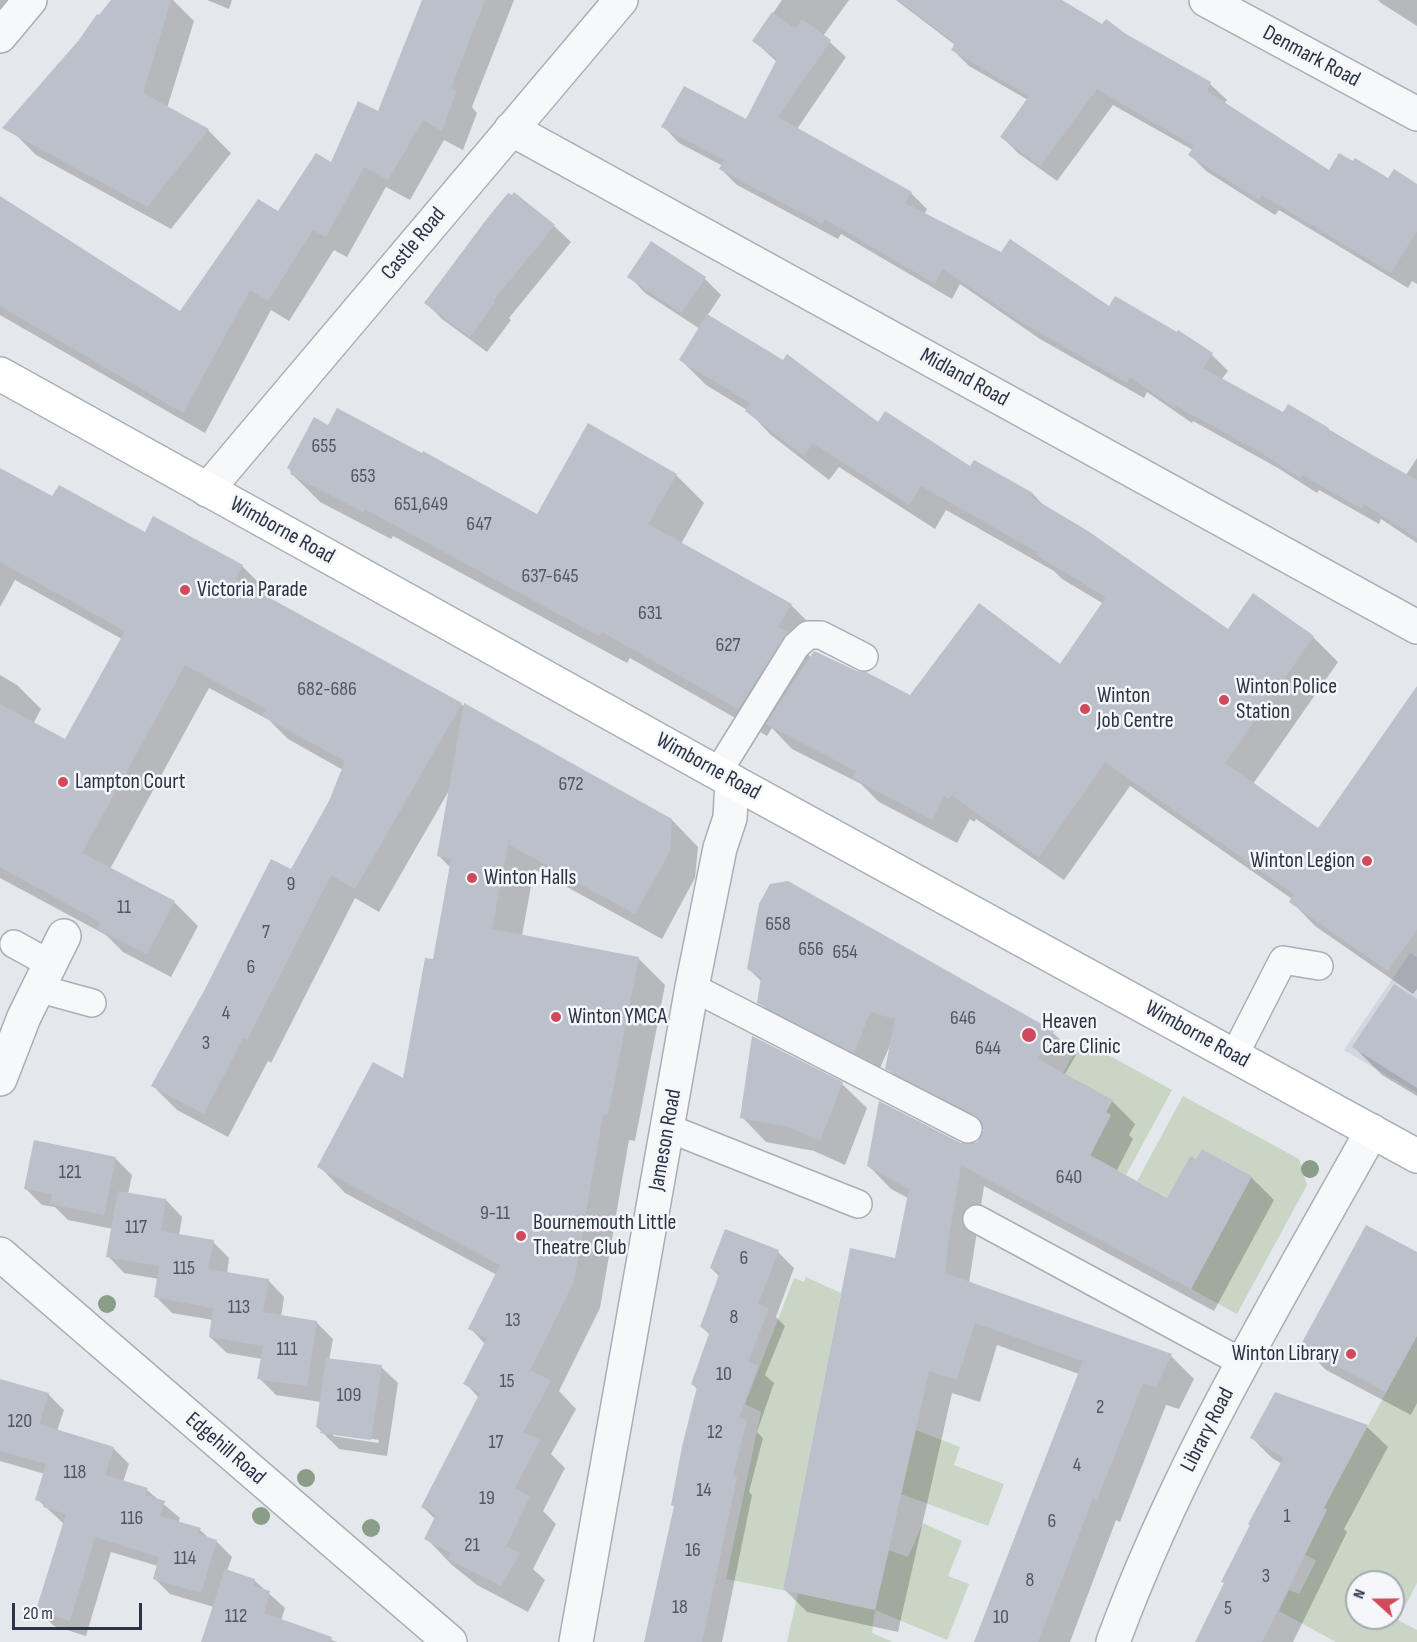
<!DOCTYPE html>
<html>
<head>
<meta charset="utf-8">
<style>
  body { margin:0 }
  #map { position:relative; width:1417px; height:1642px; overflow:hidden; background:#e4e7ec; font-family:"Sofia Sans Condensed",sans-serif }
  canvas { display:block }
  .north { position:absolute; left:1345px; top:1570px; width:60px; height:60px; box-sizing:border-box; background:#f4f6f9; border:2px solid #a4a8b1; border-radius:50%; rotate:291deg; font-size:16px; font-weight:700; line-height:24px; text-align:center; color:#2b3445 }
  .north::after { content:''; display:block; margin:auto; width:21px; height:27px; background:#d1495b; clip-path:polygon(50% 0,100% 100%,50% 72%,0 100%) }
  .scale { position:absolute; left:12px; top:1603px; width:130px; height:27px; box-sizing:border-box; border:3px solid #2b3445; border-top:0; padding-left:8px; font-size:18px; line-height:21px; white-space:nowrap; color:#2b3445; -webkit-text-stroke:4px #f4f6f9; paint-order:stroke }
</style>
</head>
<body>
<div id="map">
<canvas width="1417" height="1642"></canvas>
<div class="north">N</div>
<div class="scale">20 m</div>
</div>
<script>
const ctx = document.querySelector('canvas').getContext('2d');
ctx.lineJoin = 'round';
function fill(path, color) {
  ctx.fillStyle = color;
  ctx.fill(path, 'evenodd');
}
function strokePath(path, color, width, dash) {
  ctx.strokeStyle = color;
  ctx.lineWidth = width;
  ctx.lineCap = dash ? 'butt' : 'round';
  ctx.setLineDash(dash || []);
  ctx.stroke(path);
}
function drawText(font, color, halo, rows, align = 'center') {
  ctx.font = font + ' "Sofia Sans Condensed",sans-serif';
  ctx.lineWidth = 5;
  ctx.setLineDash([]);
  ctx.textBaseline = 'middle';
  ctx.strokeStyle = halo;
  ctx.fillStyle = color;
  for (const [text, x, y, turn = 0] of rows) {
    ctx.save();
    ctx.translate(x, y);
    ctx.rotate((+turn || 0) * Math.PI / 180);
    ctx.textAlign = isNaN(turn) ? turn : align;
    if (halo) ctx.strokeText(text, 0, 0);
    ctx.fillText(text, 0, 0);
    ctx.restore();
  }
}
const built = new Path2D(`
  M1410,953l7,4v136l-73,-43z`);
const green = new Path2D(`
  M1081,1040l91,50 -46,85 -36,-19 21,-41 -5,-3 6,-12 -49,-27z
  M1183,1096l116,63 8,26 -70,129 -46,-25 61,-113 -50,-27 -6,10 -6,-3 -23,42 -30,-17z
  M806,1277l35,16 -58,297 -57,-11 35,-167 -16,-8 49,-126 10,4z
  M1417,1336v247l-19,37 19,10v12h-81l-57,-31 10,-21 10,4 17,-33 -12,-7 19,-46zM1357,1582h36v36h-36z
  M916,1430l44,17 -6,18 50,19 -16,42 -87,-32z
  M923,1523l39,18 -14,35 21,8 -22,56 -72,-30 -3,23 21,9h-106l11,-49 77,17 14,-60 19,7z`);
const shadow = new Path2D(`
  M0,0h7l-7,11z
  M113,0h60l21,21 -27,87 41,22 23,23 -60,76 -135,-74 -23,-23z
  M207,0h25l-3,9z
  M424,0h90l-42,107 5,6 -14,37 -19,-10 -34,60 -24,-13 -39,70 -13,-7 -45,71 -18,-11 -66,123 -205,-118v-117l180,115 98,-100 54,-49 46,-51z
  M782,0h67l-26,36 23,21 -49,72 114,64 16,16 -3,6 186,93 102,47 16,16 -7,9 63,35 5,-9 117,69 11,-17v85l-36,-24 -2,5 -60,-34 -2,3 -39,-25 -85,-47 -1,2 -45,-31 -3,6 -104,-59 -80,-55 -8,15 -111,-65 -3,5 -101,-54 -16,-16 2,-3 -44,-23 -16,-17 83,-5 31,-59 -23,-21z
  M896,0h162l152,84 17,16 -3,4 105,68 88,13v99l-5,-3 -4,7 -129,-78 -4,5 -69,-44 -16,-16 3,-5 -80,-45 -56,76 -39,-28 -16,-16 26,-37 -59,-34 -16,-16 2,-5z
  M1378,0h39v26l-36,-23z
  M554,226l17,16 -62,76 2,2 -24,32 -45,-33 -16,-16z
  M629,276l76,3 16,16 -14,21 171,109 93,44 4,-7 58,32 13,14 182,123 85,6 25,25 -85,122 65,46 99,-133v292l-4,5 -98,-68 -24,-25 1,-2 -162,-113 -66,94 -88,-61 -2,3 -4,-3 -13,24 -78,-41 -18,-18 -69,-35 -20,-21 -5,8 -137,-78 -3,5 -234,-127 -2,3 -71,-37 -28,-28 -3,-6 249,48 138,-41 28,28 -23,41 110,61 28,28 -12,20 4,5 100,39 149,-31 44,-62 -42,-25 -8,-8 -108,-61 -11,19 -96,-62 -10,13 -58,-45 -24,-25 -41,-25 -25,-25 19,-31 -55,-36z
  M0,470l53,28 92,36 97,32 24,24 -3,6 409,224 26,27 -3,31 -33,61 -128,-70 -12,67 116,22 27,27 -30,156 -6,-1 -29,168 -41,83 17,18 -25,45 14,14 -22,43 13,13 -23,45 12,11 -17,32 -51,-27 -25,-20 -26,-27 9,-19 -13,-13 57,-108 -14,-15 20,-39 -15,-16 27,-53 -152,-82 -26,-27 86,-85 29,-120 17,-93 -12,-12 11,-67 -71,123 -24,-14 -84,165 -3,-2 -40,76 -51,-27 -24,-24 138,-215 40,-69 12,-32 -55,-31 -19,-19 -60,-32 -99,181 64,33 24,24 -27,51 -48,-25 -17,-17 -106,-57v-203l17,10 24,24 -8,15 33,17 56,-102 -107,-59 -15,27z
  M749,969l304,64 23,22 -11,19 47,27 23,23 -6,11 4,4 -17,33 52,28 83,-23 23,23 -60,111 -230,-125 -15,97 202,73 23,23 -15,30 -13,-4 -46,117 -4,-2 -46,122h-95l104,-268 -82,-29 -17,57 -28,-9 -54,239 -91,-20 -23,-23 112,-329 12,-62 -17,-9 -23,-24 110,-22 7,-13 -75,-39 -23,-23 4,-25 -14,32 -95,-49 -23,-24 3,-20z
  M1417,1001v95l-35,-21 -28,-28z
  M842,1084l25,24 -22,57 -31,-14 -48,-9 -24,-25z
  M115,1158l17,17 -4,19 38,6 16,17 -3,19 34,6 16,16 -2,16 41,6 16,17 -3,20 35,5 17,17 -4,21 52,7 17,16 -11,73 -48,-7 -22,-22 4,-25 -45,-7 -17,-17 3,-19 -35,-6 -17,-16 3,-17 -41,-7 -17,-17 4,-17 -35,-6 -16,-17 5,-27 -45,-9 -13,-13 -13,-2 -17,-17zM333,1433l46,7 -1,3 -45,-7z
  M778,1252l16,16 -18,49 9,9 -20,49 9,8 -17,49 6,6 -14,54 3,3 -30,147h-75l28,-135 -3,-2 26,-115 -6,-6 18,-49 -9,-9 19,-49 -9,-9z
  M1417,1254v149l-6,12 -85,-45 -24,-24z
  M0,1380l48,14 16,16 -7,21 56,17 16,16 -6,18 24,8 33,28 -2,5 22,7 10,9 6,2 16,16 -5,14 27,9 31,28 -4,13 56,21h-134l11,-35 -44,-13 -16,-16 4,-12 -47,-14 -25,84 -32,-10 -16,-16 26,-86 -27,-25 8,-25 -45,-13z
  M1367,1427l21,20 -44,82 3,3 -54,110h-92l81,-178 -10,-6 -20,-20z`);
const building = new Path2D(`
  M111,0h60l-28,93 66,36 -62,78 -145,-79 77,-88 18,-26 2,1z
  M422,0h63l-34,88 6,2 -15,41 -19,-11 -35,60 -24,-13 -38,70 -13,-7 -45,71 -18,-11 -67,123 -183,-107v-110l180,115 78,-112 20,12 38,-58 15,9 27,-61 20,10z
  M898,0h164l40,24 4,-5 20,15 85,48 -4,9 122,79 10,-17 14,8 2,-3 33,20 6,-9 23,15v47l-26,42 -129,-78 -3,5 -71,-45 6,-9 -97,-57 -57,77 -40,-29 29,-41 -78,-46 4,-7z
  M772,12l23,17 7,-10 29,21 -53,77 134,75 -7,11 96,49 9,-13 99,67 6,-10 62,36 1,-2 35,23 -10,15 80,44 5,-8 41,24 -1,2 89,50v58l-53,-34 -2,5 -60,-34 -2,3 -40,-26 -84,-46 -1,2 -45,-31 -3,6 -104,-60 -80,-54 -8,15 -110,-65 -3,5 -103,-55 5,-9 -63,-33 23,-41 62,33 31,-60 -25,-18z
  M514,192l41,33 -62,76 2,1 -25,35 -46,-34 65,-87 19,-23 4,2z
  M651,241l55,36 -25,36 -54,-36z
  M707,314l76,46 4,-6 91,68 7,-11 85,55 4,-6 59,33 -2,4 57,34 140,98 25,-36 61,43 -89,127 93,65 99,-142v243l-29,42 -99,-69 5,-8 -189,-132 -66,95 -88,-62 -2,4 -5,-3 -12,24 -80,-42 4,-7 -90,-47 48,-73 43,20 9,1 44,23 69,-92 81,61 46,-67 -70,-42 1,-3 -116,-66 -12,19 -96,-62 -9,13 -59,-45 5,-8 -71,-43z
  M337,408l85,45 1,-2 114,63 51,-91 89,51 -29,50 144,80 -14,23 10,5 -50,77 -136,-77 -3,4 -234,-127 -2,3 -73,-38 2,-3 -5,-3 27,-51 14,8z
  M0,468l52,28 7,-11 86,47 8,-16 90,49 -8,14 227,124 -107,186 -24,-14 -84,165 -4,-2 -39,76 -53,-28 54,-97 66,-130 20,10 38,-68 16,-40 -83,-45 4,-7 -81,-44 -103,188 93,48 -28,53 -50,-25 3,-7 -100,-55v-163l65,35 60,-108 -125,-69z
  M464,703l208,116 -2,32 -35,63 -127,-70 -16,85 147,28 -31,158 -5,-1 -29,167 -44,89 21,11 -28,51 17,8 -25,48 15,8 -24,50 14,7 -19,33 -53,-27 3,-6 -27,-14 12,-24 -15,-8 59,-114 -17,-9 24,-46 -19,-9 32,-64 -183,-98 56,-105 30,16 22,-120 8,1 18,-100 -14,-3z
  M788,881l266,150 -16,28 75,41 -7,12 5,3 -21,40 77,43 23,-42 6,3 6,-10 50,27 -61,113 -230,-124 -12,71 -4,37 227,81 -16,33 -13,-4 -46,117 -4,-2 -55,144h-64l109,-281 -108,-38 -18,57 -28,-9 -54,239 -92,-20 67,-342 45,10 14,-69 -42,-23 12,-65 82,42 16,-1 7,-13 -3,-8 -6,-6 -90,-46 10,-50 -25,-7 -16,41 -97,-50 4,-26 -14,-8 12,-65 11,-20z
  M1394,984l23,15v89l-65,-41z
  M752,1036l91,46 -23,59 -31,-14 -49,-9z
  M34,1140l82,17 -12,58 -54,-11 2,-10 -28,-5z
  M118,1191l48,8 -5,32 53,9 -6,29 61,10 -6,33 54,9 -10,65 -50,-7 6,-33 -54,-9 4,-29 -59,-11 5,-31 -53,-9z
  M1366,1225l51,27v84l-31,56 -86,-46z
  M725,1229l54,21 -21,54 11,4 -21,54 10,4 -19,52 8,2 -14,56 4,1 -35,165h-58l30,-136 -3,-1 11,-58 15,-60 -6,-3 19,-53 -10,-4 20,-55 -10,-4z
  M326,1358l56,7 -11,75 -51,-7 2,-5 -6,-1z
  M0,1379l49,14 -10,31 75,23 -9,28 43,13 -3,7 20,6 -5,15 41,12 -3,6 19,6 -16,53 -48,-14 6,-22 -64,-20 -25,84 -34,-11 30,-96 -23,-7 1,-4 -9,-3 11,-36 -46,-13z
  M1275,1392l93,33 -44,83 3,2 -65,132h-67l29,-59 -3,-1 29,-57 -2,-1 36,-67 -34,-19z
  M225,1569l30,10 -2,7 17,5 -6,22 68,24 -1,5h-130z`);
const lane = new Path2D(`
  M718,772l78,-126 12,-11h13l43,22
  M14,944l36,20
  M692,987l276,142
  M37,988l55,15
  M1234,1056l49,-96 36,6
  M668,1128l190,76
  M977,1219l266,144`);
const street = new Path2D(`
  M1206,0l211,114
  M0,36l30,-36
  M511,129l906,498
  M207,490l414,-490
  M0,1079l24,-62 40,-81
  M0,1254l450,388
  M576,1642l116,-655 28,-139 10,-30 2,-37
  M1113,1642c66,-180 166,-344 259,-511`);
const secondary = new Path2D(`
  M0,374l732,407 685,375`);
const trees = [
  [1310,1169],
  [107,1304],
  [306,1478],
  [261,1516],
  [371,1528]
];
const markers = [
  [185,590,6,"#d1495b"],
  [1224,700,6,"#d1495b"],
  [1085,709,6,"#d1495b"],
  [63,782,6,"#d1495b"],
  [1367,861,6,"#d1495b"],
  [472,878,6,"#d1495b"],
  [556,1017,6,"#d1495b"],
  [1029,1035,8,"#d1495b"],
  [521,1236,6,"#d1495b"],
  [1351,1354,6,"#d1495b"]
];
const numberNames = [
  ["655",324,447],
  ["653",363,477],
  ["651,649",421,505],
  ["647",479,525],
  ["637-645",550,577],
  ["631",650,614],
  ["627",728,646],
  ["682-686",327,690],
  ["672",571,785],
  ["9",291,885],
  ["11",124,908],
  ["658",778,925],
  ["7",266,933],
  ["656",811,950],
  ["654",845,953],
  ["6",251,968],
  ["4",226,1014],
  ["646",963,1019],
  ["3",206,1044],
  ["644",988,1049],
  ["121",70,1173],
  ["640",1069,1178],
  ["9-11",495,1214],
  ["117",136,1228],
  ["6",744,1259],
  ["115",184,1269],
  ["113",239,1308],
  ["8",734,1318],
  ["13",513,1321],
  ["111",287,1350],
  ["10",724,1375],
  ["15",507,1382],
  ["109",349,1396],
  ["2",1100,1408],
  ["120",20,1422],
  ["12",715,1433],
  ["17",496,1443],
  ["4",1077,1466],
  ["118",75,1473],
  ["14",704,1491],
  ["19",487,1499],
  ["1",1287,1517],
  ["116",132,1519],
  ["6",1052,1522],
  ["21",472,1546],
  ["16",693,1551],
  ["114",185,1559],
  ["3",1266,1577],
  ["8",1030,1581],
  ["18",680,1608],
  ["5",1228,1609],
  ["112",236,1617],
  ["10",1001,1618]
];
const streetNames = [
  ["Denmark Road",1311,57,28],
  ["Castle Road",414,244,-50],
  ["Midland Road",964,378,29],
  ["Wimborne Road",282,531,29],
  ["Wimborne Road",708,767,29],
  ["Wimborne Road",1197,1035,29],
  ["Jameson Road",666,1140,-80],
  ["Library Road",1208,1430,-63],
  ["Edgehill Road",225,1449,41]
];
const poiNames = [
  ["Victoria Parade",197,590],
  ["Winton Police",1236,687],
  ["Station",1236,712],
  ["Winton",1097,696],
  ["Job Centre",1097,721],
  ["Lampton Court",75,782],
  ["Winton Legion",1355,861,"right"],
  ["Winton Halls",484,878],
  ["Winton YMCA",568,1017],
  ["Heaven",1042,1022],
  ["Care Clinic",1042,1047],
  ["Bournemouth Little",533,1223],
  ["Theatre Club",533,1248],
  ["Winton Library",1339,1354,"right"]
];
fill(built, '#d2d6de');
fill(green, '#c9d6c5');
fill(shadow, '#0003');
fill(building, '#bbc0ca');
strokePath(lane, '#a9aeb7', 30);
strokePath(street, '#a9aeb7', 36);
strokePath(secondary, '#a9aeb7', 36);
strokePath(lane, '#f7f8fa', 27);
strokePath(street, '#f7f8fa', 33);
strokePath(secondary, '#fff', 33);
ctx.fillStyle = '#899d89';
for (const [x, y] of trees) {
  ctx.beginPath();
  ctx.arc(x, y, 9, 0, 2 * Math.PI);
  ctx.fill();
}
for (const [x, y, r, color] of markers) {
  const dot = new Path2D();
  dot.arc(x, y, r, 0, 2 * Math.PI);
  ctx.fillStyle = color;
  ctx.fill(dot);
  strokePath(dot, '#f4f6f9', 2);
}
drawText('20px', '#4f5766', null, numberNames);
drawText('22px', '#2b3445', '#f4f6f9', streetNames);
drawText('22px', '#2b3445', '#f4f6f9', poiNames, 'left');
</script>
</body>
</html>
